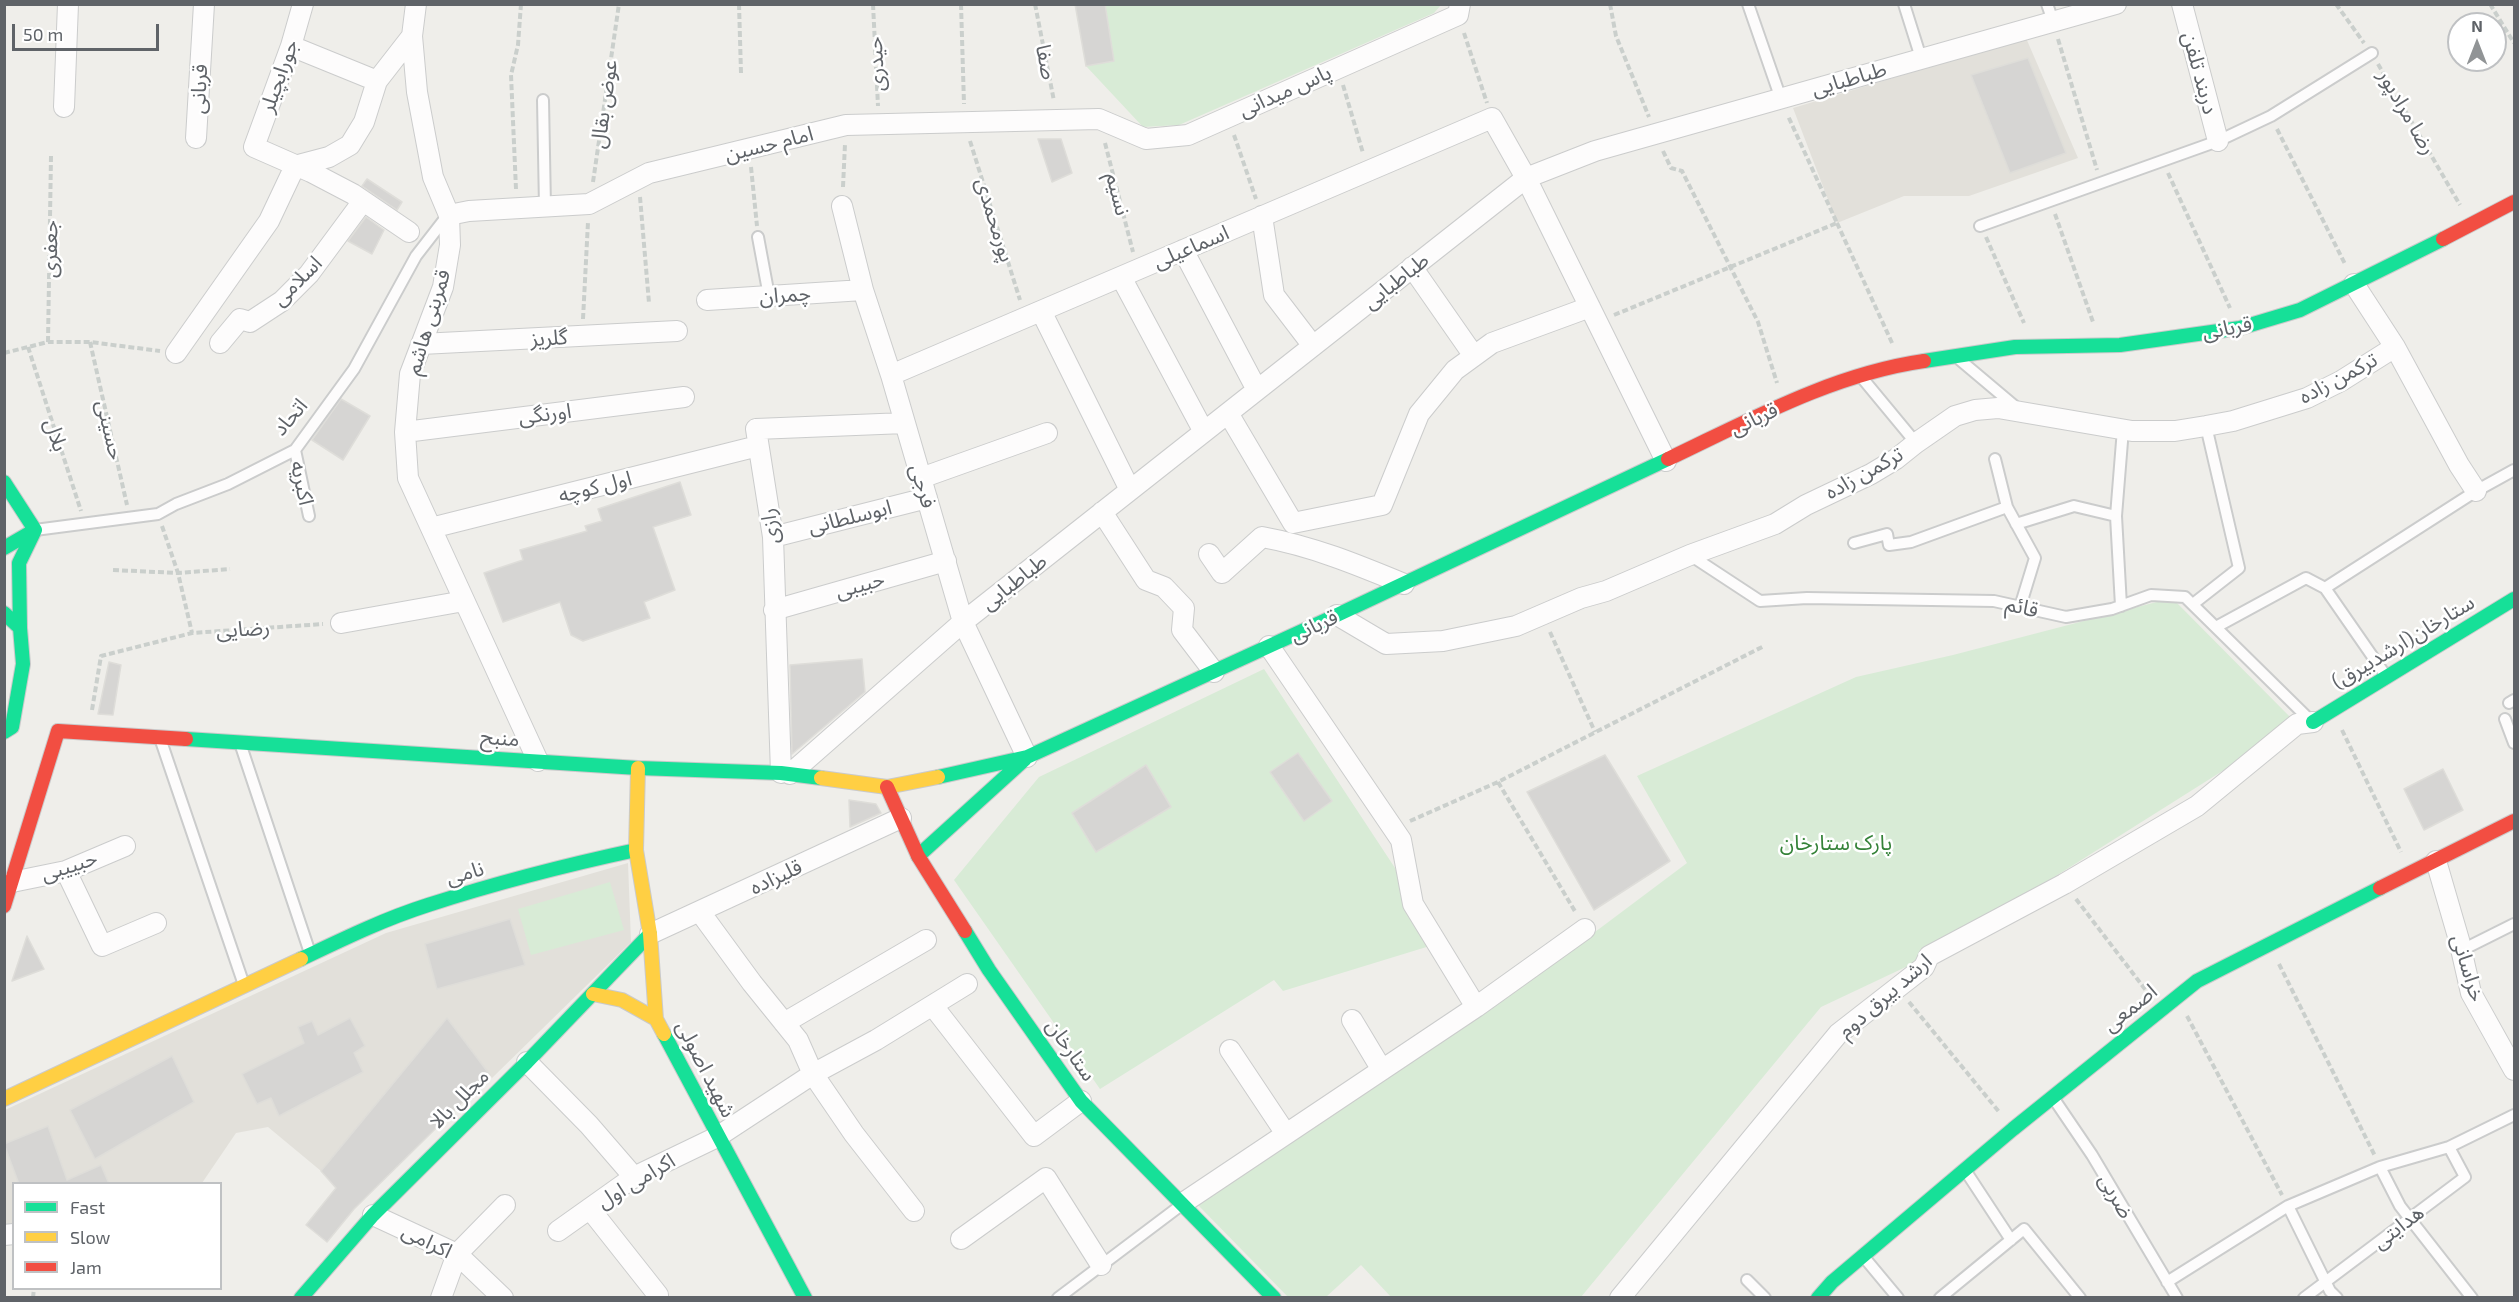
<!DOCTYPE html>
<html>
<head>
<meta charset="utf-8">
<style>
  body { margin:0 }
  #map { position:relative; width:2519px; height:1302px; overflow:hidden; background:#efeeea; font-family:"Exo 2",sans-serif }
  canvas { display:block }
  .frame { position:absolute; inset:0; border:6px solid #5f6368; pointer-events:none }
  .legend { position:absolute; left:12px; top:1182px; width:210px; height:108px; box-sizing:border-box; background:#fff; border:2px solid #bfc1c3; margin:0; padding:8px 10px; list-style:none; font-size:18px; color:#5f6368 }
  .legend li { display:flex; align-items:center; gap:12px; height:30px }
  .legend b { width:30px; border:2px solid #bfc1c3 }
  .north { position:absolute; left:2447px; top:12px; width:60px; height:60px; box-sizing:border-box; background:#fff; border:2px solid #bfc1c3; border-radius:50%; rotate:0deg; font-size:16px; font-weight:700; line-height:24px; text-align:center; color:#5f6368 }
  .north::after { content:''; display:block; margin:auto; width:21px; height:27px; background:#919496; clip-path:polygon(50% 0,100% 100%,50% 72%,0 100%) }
  .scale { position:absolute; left:12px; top:24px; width:147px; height:27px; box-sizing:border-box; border:3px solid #5f6368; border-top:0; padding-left:8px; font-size:18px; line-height:21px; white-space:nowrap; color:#5f6368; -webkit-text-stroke:4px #fff; paint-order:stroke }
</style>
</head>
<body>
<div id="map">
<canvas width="2519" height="1302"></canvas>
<div class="frame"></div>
<ul class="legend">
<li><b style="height:8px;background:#16e098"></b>Fast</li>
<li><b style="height:8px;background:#ffcf43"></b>Slow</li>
<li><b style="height:8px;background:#f24e42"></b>Jam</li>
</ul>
<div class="north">N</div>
<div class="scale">50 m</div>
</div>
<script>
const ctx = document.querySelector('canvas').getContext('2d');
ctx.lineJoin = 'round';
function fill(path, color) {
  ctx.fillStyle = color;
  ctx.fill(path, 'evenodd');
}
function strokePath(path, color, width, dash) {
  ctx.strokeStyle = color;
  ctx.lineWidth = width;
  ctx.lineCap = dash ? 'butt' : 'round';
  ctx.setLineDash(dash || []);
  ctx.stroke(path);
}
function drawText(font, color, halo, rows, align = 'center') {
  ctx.font = font + ' "Exo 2","Noto Sans Arabic",sans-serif';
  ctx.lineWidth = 5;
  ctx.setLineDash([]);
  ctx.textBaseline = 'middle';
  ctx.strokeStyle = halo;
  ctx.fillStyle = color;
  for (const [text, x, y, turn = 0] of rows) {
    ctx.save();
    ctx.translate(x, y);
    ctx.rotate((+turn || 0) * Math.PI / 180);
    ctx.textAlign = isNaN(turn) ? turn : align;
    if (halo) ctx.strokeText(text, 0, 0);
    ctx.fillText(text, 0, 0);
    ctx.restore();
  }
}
const education = new Path2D(`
  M2026,38l52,120 -109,38h-65l-67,27 -44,-115z
  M628,863l3,79 -139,136 -45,-60 -126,153 -53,-44 -32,6 -34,50 -188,1 -1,43h-8v-117l381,-177z`);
const green = new Path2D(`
  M1075,5h366l-7,8 -255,112 -36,2 -57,-61z
  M2172,598l125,126 -368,232 -108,51 -240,290h-190l-30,-32 -35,32h-38l-90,-92 401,-276 88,-66 -50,-87 219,-99 97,-22z
  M1264,669l131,199 38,77 -150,46 -9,-11 -174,109 -146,-209 85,-103z
  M610,882l14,48 -93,25 -13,-46z`);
const building = new Path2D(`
  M1075,4h30l9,57 -28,5z
  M2028,58l38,95 -56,20 -39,-98z
  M1038,139h23l11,34 -20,9z
  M367,179l35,23 -5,8 -35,-24z
  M366,217l18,13 -12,24 -24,-13z
  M341,399l29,17 -27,44 -31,-20z
  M680,482l11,33 -38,12 22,63 -31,12 6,16 -67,23 -12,-6 -11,-33 -57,20 -19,-49 39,-13 -3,-10 67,-19 -2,-5 17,-5 -4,-12z
  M862,659l3,33 -73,62 -2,-89z
  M109,662l12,3 -8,50 -15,-1z
  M1298,753l34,48 -28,20 -34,-49z
  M1605,755l65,106 -76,49 -67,-118z
  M1146,765l25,42 -75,45 -24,-39z
  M2443,769l20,41 -39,20 -20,-41z
  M849,800l27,4 5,9 -31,14z
  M510,919l15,46 -88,24 -12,-45z
  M27,936l17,33 -32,12z
  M350,1018l15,28 -11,7 9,19 -84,44 -8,-18 -14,6 -15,-30 62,-31 -6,-16 14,-6 6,14z
  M447,1018l43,57 -136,134 -27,33 -21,-17 30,-37 -15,-17z
  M172,1056l22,46 -99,57 -25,-49z
  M48,1126l19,54 34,-15 8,19h-90l-15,-40z`);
const path = new Path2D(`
  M739,4l2,69
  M873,4l5,102
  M961,4l3,100
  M1035,4l19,97
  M1610,4l6,32 33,81
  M2336,4l28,39
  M2490,4l24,39
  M1464,33l23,70
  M2058,39l39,131
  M2378,64l82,141
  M1343,85l20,68
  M2277,129l68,135
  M1234,135l22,64
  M970,141l50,159
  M1105,143l28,109
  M1663,151l8,17 11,3 76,151 19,61
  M751,167l6,59
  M2168,173l62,135
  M593,182l26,-178
  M843,187l2,-43
  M516,189l-5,-114 7,-30 3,-41
  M640,197l9,106
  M2055,214l38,108
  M1837,223l56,122
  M1986,237l38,86
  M1614,315l223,-92 -49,-107
  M583,319l5,-97
  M48,342l3,-186
  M90,342l37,163
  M28,347l53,164
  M4,353l44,-11h42l70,9
  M162,526l16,47 14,60
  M113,570l65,3 52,-4
  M1550,632l45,100
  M92,710l9,-54 91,-23 131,-9
  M2342,730l59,122
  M1498,782l78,131
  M1410,821l88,-39 266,-136
  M2076,899l72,94
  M2279,964l96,192
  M1909,1002l91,111
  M2187,1016l95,179
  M33,1298l1,-10`);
const lane = new Path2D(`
  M1748,4l33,95
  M1904,4l17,54
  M2047,4l6,17
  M543,100l2,107
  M1980,226l238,-85 53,-25 101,-63
  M758,237l11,59
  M1960,360l57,48
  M1863,379l53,64
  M295,450l14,66
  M1995,459l12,48 28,51 -15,49
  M2016,524l58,-18 42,10
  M35,530l123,-16 18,-10 52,-20 67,-34 59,-81 62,-113 31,-40
  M1854,543l33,-9 2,11 22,-3 96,-35
  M1690,555l70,46 47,-3 187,3 72,16 46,-8 39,-14 34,2 127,125
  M2325,588l61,88
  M2193,604l46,-36 -33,-142
  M2121,606l-5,-90 7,-87
  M2216,627l90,-49 19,10 151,-97 38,-21
  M2509,703l5,-3
  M2505,719l9,24
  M161,741l83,244
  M241,746l69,207
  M2462,950l52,-26
  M2054,1099l38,56 85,143
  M2380,1167l20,39 72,92
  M1965,1170l46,70
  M2288,1206l42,85 7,7
  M1863,1256l35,42
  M1747,1280l18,18
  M2167,1282l121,-76 92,-39 69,-20 65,-32
  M1058,1298l122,-92
  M1940,1298l84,-69 56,69
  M2304,1298l161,-121 -16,-30`);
const street = new Path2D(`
  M303,4l-12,42 -37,101 57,25 42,22 56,38
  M416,4l-4,32 5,56 16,85 16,38 1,30 -7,42 -33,87 -5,58 3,46 130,283
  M2182,4l36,137
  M291,46l86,35
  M64,107l4,-103
  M196,138l8,-134
  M842,206l21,84 28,85 72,247 64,135
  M449,215l20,-4 120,-7 60,-31 197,-48 253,-6 47,20 42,-4 270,-120 2,-11
  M1262,216l12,79 39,51
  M1183,250l74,140
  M1412,267l62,89
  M1121,277l83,155
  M2354,284l41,63 64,118 17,26
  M707,300l156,-10
  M1041,311l89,179
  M220,343l20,-24 10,3 32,-21 27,-27 54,-73
  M421,344l256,-13
  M176,353l93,-132 26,-55 34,-9 21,-12 14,-23 13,-41 35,-45
  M891,375l601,-257 34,60 140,283
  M1228,413l65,110 89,-18 37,-91 36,-44 37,-27 98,-36
  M405,432l279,-35
  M921,478l126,-45
  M1102,512l44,68 18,7 20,21 -2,22 32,42
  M431,528l327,-82
  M773,537l154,-39
  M1209,554l13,19 40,-36c50,9 96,28 142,47
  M774,610l172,-49
  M1337,615l49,29 57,-3 73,-15 65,-28 25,-7 84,-36 85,-31 31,-19 65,-31 25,-15 20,-16 39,-27 20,-6 23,-2 134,23h43l31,-5 27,-5 74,-23 34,-17 54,-34
  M341,623l123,-22
  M1269,646l132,194 12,64 63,103
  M781,773l-8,-236 -17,-108 149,-6
  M790,774l173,-152 563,-444 69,-27 521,-147
  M2436,861l23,79 12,53 43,77
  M66,871l36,75 54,-23
  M12,882l54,-11 59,-25
  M700,912l52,71 46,57 15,34 41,60 60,77
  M650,934l251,-116
  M933,1006l101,130 47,-35
  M1352,1020l30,50
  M784,1023l142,-83
  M1230,1050l56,84
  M527,1062l62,63 45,52
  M1183,1203l293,-196 109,-78
  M590,1209l68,86
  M373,1215l84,39 46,44
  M558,1231l76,-54 83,-40 96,-63 63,-34 91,-56
  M4,1235l10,-1
  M961,1239l85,-61 55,87
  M441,1298l16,-44 48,-49
  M1620,1298l218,-264 86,-67 5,-11 135,-72 133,-78 100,-82 16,-2`);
const fast = new Path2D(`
  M1924,361l91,-14 105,-2 120,-17 60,-18 143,-71
  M4,482l31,48
  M4,548l31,-18 -16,33 1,65
  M4,613l16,15 3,36 -11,63 -8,5
  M2313,722l201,-123
  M186,739l452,29 143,5 40,5
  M938,777l89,-20 310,-142 331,-156
  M918,856l107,-97
  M965,931l24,39 92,131 193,197
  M301,959c42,-20 83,-40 127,-54 68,-22 138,-40 208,-55
  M664,1034l141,264
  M301,1298l72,-83 154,-153 123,-128
  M1818,1298l14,-16 181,-153 184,-148 183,-93`);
const slow = new Path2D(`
  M638,768l-2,82 14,84 6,85 8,15
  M821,778l66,9 51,-10
  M593,994l29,6 34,19
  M4,1099l297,-140`);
const jam = new Path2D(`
  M2443,239l71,-37
  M1668,459c82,-39 165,-85 256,-98
  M887,787l31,69 47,75
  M2380,888l134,-67
  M4,906l54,-175 128,8`);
const streetNames = [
  ["صفا",1046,62,79],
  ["حیدری",876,64,-93],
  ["دربند تلفن",2200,73,75],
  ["جورابچیلر",279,76,-70],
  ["طباطبایی",1849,79,-16],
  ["قربانی",199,89,-87],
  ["پاس میدانی",1285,91,-24],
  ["عوض بقال",604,104,-82],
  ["رضا مرادپور",2407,112,60],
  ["امام حسین",769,144,-14],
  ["نسیم",1118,194,76],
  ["پورمحمدی",995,220,73],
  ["اسماعیلی",1191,247,-23],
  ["جعفری",50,249,-89],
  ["اسلامی",297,281,-45],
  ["طباطبایی",1396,281,-38],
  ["چمران",785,295,-4],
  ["قمربنی هاشم",428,322,-73],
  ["قربانی",2227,328,-11],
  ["گلریز",549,338,-3],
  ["ترکمن زاده",2338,378,-28],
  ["اورنگی",545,414,-7],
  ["اتحاد",290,417,-49],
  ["قربانی",1754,419,-25],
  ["حسینی",110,430,77],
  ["بلال",56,435,72],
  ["ترکمن زاده",1864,473,-29],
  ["اکبریه",302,483,78],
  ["فرجی",923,486,73],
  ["اول کوچه",595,487,-14],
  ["ابوسلطانی",850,517,-14],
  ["رازی",770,526,-97],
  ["طباطبایی",1014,582,-38],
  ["حبیبی",860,585,-16],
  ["قائم",2022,607,13],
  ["قربانی",1314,626,-25],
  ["رضایی",243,629,-4],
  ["ستارخان(ارشدبیرق)",2403,642,-31],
  ["منبح",500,738,4],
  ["حبییبی",69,866,-18],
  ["نامی",465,873,-16],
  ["قلیزاده",776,877,-25],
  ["خراسانی",2468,968,73],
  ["ارشد بیرق دوم",1885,996,-41],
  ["اصمعی",2130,1008,-39],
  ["ستارخان",1071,1050,55],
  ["شهید اصولی",706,1069,63],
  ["مجلل بالا",459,1099,-45],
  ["اکرامی اول",636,1181,-31],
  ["ضربی",2116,1196,60],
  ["هدایتی",2398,1227,-37],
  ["اکرامی",427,1241,26]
];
const parkNames = [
  ["پارک ستارخان",1836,843]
];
fill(education, '#e2e0da');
fill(green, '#d8ebd6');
fill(building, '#d6d5d3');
strokePath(building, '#deddd9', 1.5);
strokePath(lane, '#cbcccc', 14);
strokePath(street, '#cbcccc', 22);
strokePath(fast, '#cacacb', 16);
strokePath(slow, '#cacacb', 16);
strokePath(jam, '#cacacb', 16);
strokePath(path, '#cacfcc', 4, [6, 3]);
strokePath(lane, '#fdfcfc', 10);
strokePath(street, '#fdfcfc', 20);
strokePath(fast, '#16e098', 14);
strokePath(slow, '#ffcf43', 14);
strokePath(jam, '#f24e42', 14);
drawText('21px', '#5f6368', '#fff', streetNames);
drawText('21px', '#348238', '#fff', parkNames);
</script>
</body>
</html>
